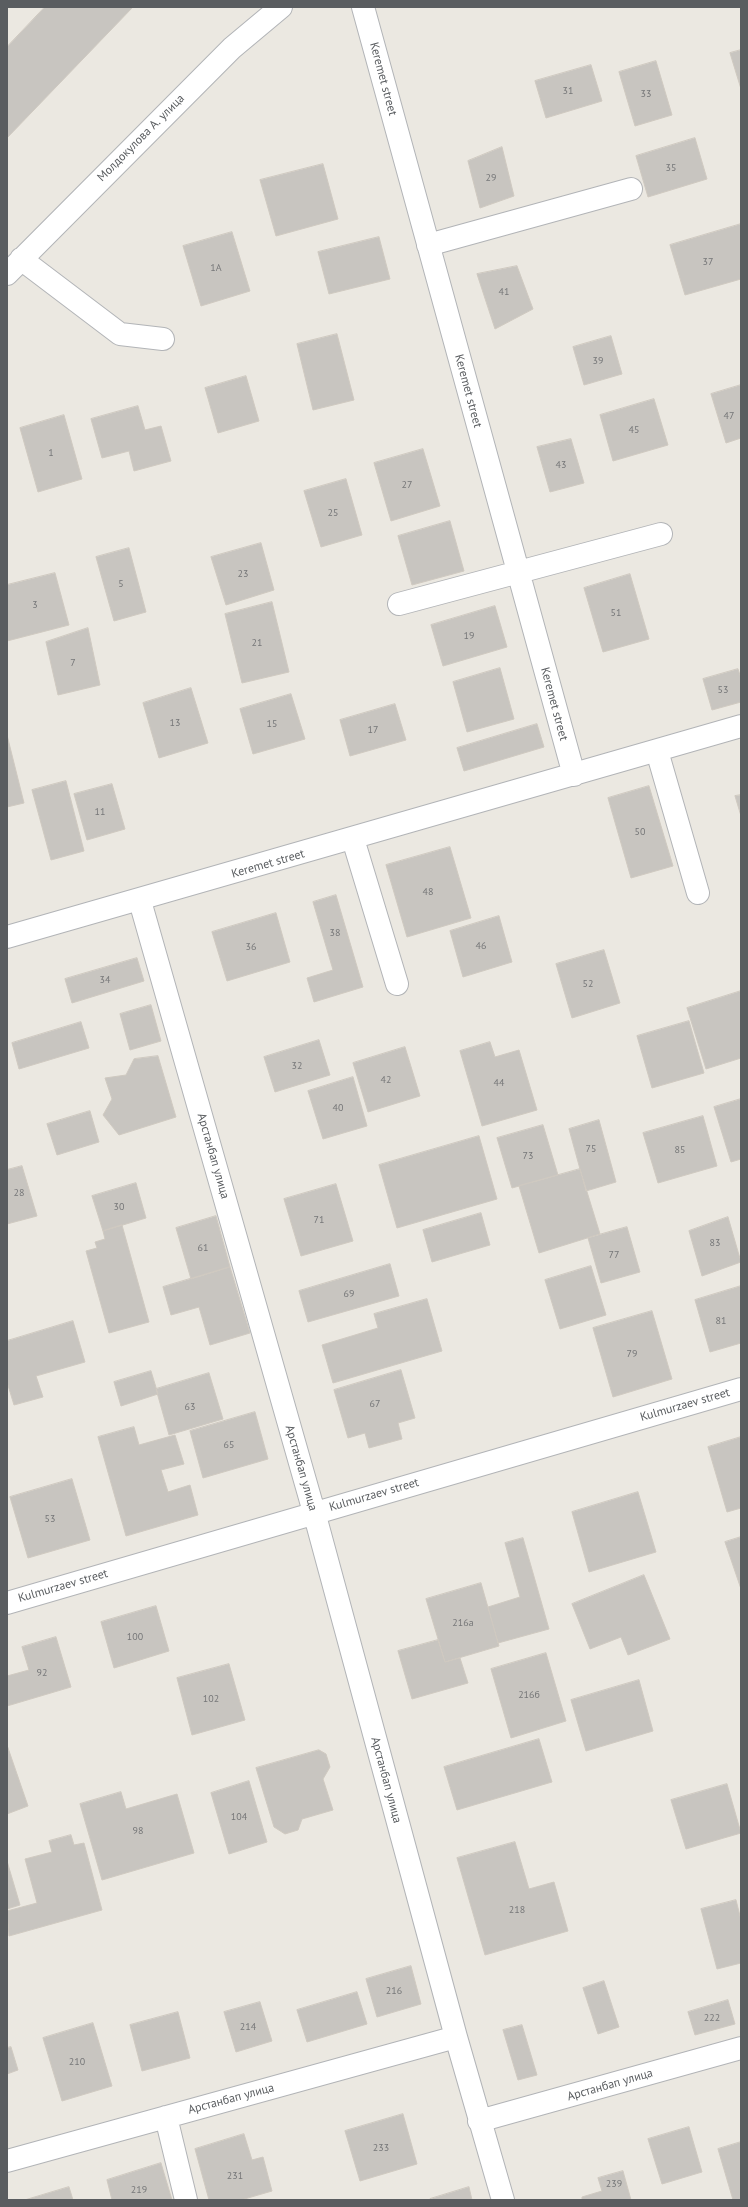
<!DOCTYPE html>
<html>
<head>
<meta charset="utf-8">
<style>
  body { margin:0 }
  #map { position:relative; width:748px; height:2207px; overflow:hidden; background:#ebe8e1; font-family:"PT Sans",sans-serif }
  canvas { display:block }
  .frame { position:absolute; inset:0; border:8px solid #5a5d60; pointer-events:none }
</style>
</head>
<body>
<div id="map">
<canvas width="748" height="2207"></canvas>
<div class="frame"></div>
</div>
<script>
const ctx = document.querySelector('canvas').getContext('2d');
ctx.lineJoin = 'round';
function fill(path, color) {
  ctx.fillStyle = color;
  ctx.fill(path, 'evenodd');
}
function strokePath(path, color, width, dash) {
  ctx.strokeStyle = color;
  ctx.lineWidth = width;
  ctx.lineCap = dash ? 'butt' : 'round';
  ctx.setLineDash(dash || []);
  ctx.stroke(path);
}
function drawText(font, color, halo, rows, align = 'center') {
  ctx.font = font + ' "PT Sans",sans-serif';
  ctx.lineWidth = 3;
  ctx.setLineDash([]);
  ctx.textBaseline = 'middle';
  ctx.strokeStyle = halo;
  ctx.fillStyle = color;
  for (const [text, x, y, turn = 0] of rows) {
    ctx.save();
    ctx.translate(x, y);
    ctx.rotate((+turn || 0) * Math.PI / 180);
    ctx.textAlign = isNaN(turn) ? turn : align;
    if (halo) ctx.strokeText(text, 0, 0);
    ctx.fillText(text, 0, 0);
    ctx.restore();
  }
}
const building = new Path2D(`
  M45,7h88l-126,131v-91z
  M741,50v39l-11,-36z
  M656,61l16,54 -37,11 -16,-54z
  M591,65l11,36 -56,17 -11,-37z
  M695,138l12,41 -59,18 -12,-41z
  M502,147l12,49 -34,12 -12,-47z
  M323,164l15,55 -62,17 -16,-56z
  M741,224v55l-56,16 -15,-50z
  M232,232l18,59 -49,15 -18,-60z
  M379,237l11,42 -61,15 -11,-42z
  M517,266l16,43 -38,20 -18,-55z
  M337,334l17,66 -41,10 -16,-66z
  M611,336l11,38 -38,11 -11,-38z
  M246,376l13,45 -41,12 -13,-45z
  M741,385v53l-15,5 -15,-49z
  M654,399l14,46 -55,16 -13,-46z
  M138,406l7,24 16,-4 10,35 -37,10 -5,-20 -27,7 -11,-39z
  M64,415l18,64 -44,13 -18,-64z
  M571,439l13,44 -34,9 -13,-45z
  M423,449l17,57 -49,15 -17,-58z
  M346,479l16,56 -41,12 -17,-56z
  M450,521l14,50 -52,14 -14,-49z
  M261,543l13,47 -48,15 -15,-48z
  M129,548l17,64 -32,9 -18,-64z
  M55,573l14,52 -62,16v-56z
  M630,574l19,65 -46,13 -19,-64z
  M272,602l17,70 -47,11 -17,-69z
  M495,606l12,41 -64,19 -12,-41z
  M88,628l12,57 -42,10 -12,-53z
  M500,668l14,51 -47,13 -14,-50z
  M738,669l3,9v24l-29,8 -9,-31z
  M191,688l17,55 -49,15 -16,-55z
  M291,694l14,45 -52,15 -13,-45z
  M395,704l11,36 -56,16 -10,-36z
  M537,724l7,23 -80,24 -7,-23z
  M7,735l17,68 -17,4z
  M66,781l18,70 -33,9 -19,-70z
  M112,784l13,45 -38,11 -13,-46z
  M649,786l24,80 -42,12 -23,-80z
  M741,795v21l-6,-20z
  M450,847l21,71 -64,19 -21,-72z
  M336,895l27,92 -49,15 -7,-24 26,-8 -20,-68z
  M276,913l14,49 -63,19 -15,-49z
  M499,916l13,46 -49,15 -13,-46z
  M604,950l16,53 -48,15 -16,-54z
  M137,958l7,23 -72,22 -7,-24z
  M741,991v67l-35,11 -19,-61z
  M151,1005l10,36 -31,9 -10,-36z
  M689,1021l15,52 -52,15 -15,-52z
  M81,1022l8,26 -70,21 -7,-26z
  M319,1040l11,35 -55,17 -11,-35z
  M490,1042l5,15 24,-7 18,60 -55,16 -22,-75z
  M405,1047l15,49 -52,16 -15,-49z
  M158,1056l18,61 -57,18 -16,-20 9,-16 -7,-21 21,-3 8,-16z
  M353,1077l14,49 -44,13 -15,-48z
  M741,1099v60l-10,3 -17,-55z
  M90,1111l9,31 -42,13 -10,-31z
  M703,1116l14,50 -59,17 -15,-50z
  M599,1120l17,62 -30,9 -17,-62z
  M543,1125l15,50 -46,13 -15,-50z
  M479,1136l18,63 -100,29 -18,-63z
  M22,1166l15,50 -30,8v-54z
  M580,1169l20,65 -61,19 -20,-67z
  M136,1183l10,35 -43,13 -11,-35z
  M336,1184l17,57 -52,15 -17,-57z
  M481,1213l9,32 -58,17 -9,-32z
  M216,1216l14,51 -39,12 -15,-51z
  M728,1217l13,45 -39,14 -13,-45z
  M122,1225l27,97 -40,11 -23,-82 11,-3 -2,-6 10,-3 -2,-8z
  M627,1227l13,45 -39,11 -13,-45z
  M390,1264l9,32 -91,26 -9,-31z
  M591,1266l15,49 -46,14 -15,-49z
  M230,1267l20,66 -40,12 -11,-38 -28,8 -8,-28z
  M741,1286v57l-31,9 -15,-52z
  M427,1299l15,52 -109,32 -11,-38 56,-17 -4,-14z
  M652,1311l20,68 -59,18 -20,-69z
  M73,1321l12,41 -49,14 7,21 -29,8 -7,-23v-41z
  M401,1370l14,48 -17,5 4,16 -33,9 -4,-15 -17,5 -14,-48z
  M151,1371l7,23 -37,12 -7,-24z
  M209,1373l14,46 -54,16 -13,-46z
  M255,1412l13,47 -65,19 -13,-47z
  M134,1427l5,18 36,-10 9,29 -23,6 7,22 22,-7 8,30 -72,21 -28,-99z
  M741,1437v71l-14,4 -19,-65z
  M72,1479l18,61 -62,18 -18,-61z
  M638,1492l18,60 -67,20 -17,-60z
  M741,1537v52l-16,-47z
  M523,1538l26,91 -51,14 -10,-36 32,-10 -15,-54z
  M644,1575l26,64 -42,16 -7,-18 -31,12 -18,-45z
  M481,1583l18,63 -54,16 -19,-63z
  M156,1606l13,45 -55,17 -13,-46z
  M56,1637l15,50 -64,19v-30l22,-6 -7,-23z
  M438,1640l7,22 15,-4 8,25 -56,16 -14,-48z
  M546,1653l20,68 -55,17 -20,-69z
  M229,1664l16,56 -53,15 -15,-57z
  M639,1680l14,51 -67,20 -15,-51z
  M539,1739l13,43 -95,28 -13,-43z
  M7,1745l21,61 -21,8z
  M319,1750l7,4 4,13 -7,12 10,31 -31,9 -4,11 -13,4 -11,-7 -18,-59z
  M249,1781l18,61 -38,12 -18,-61z
  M727,1784l14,49 -55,16 -15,-49z
  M121,1792l5,17 51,-15 17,59 -92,27 -22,-76z
  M71,1835l3,10 10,-2 18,67 -93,26 -2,-25 30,-8 -12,-44 27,-7 -3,-11z
  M515,1842l14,47 25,-7 14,49 -83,24 -28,-97z
  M7,1861l13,44 -13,4z
  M736,1900l5,20v43l-24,6 -16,-60z
  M411,1966l10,38 -44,13 -11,-38z
  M604,1981l15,46 -21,7 -15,-46z
  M357,1992l10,32 -60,18 -10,-32z
  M728,2000l7,24 -40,11 -7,-23z
  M260,2002l12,39 -36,11 -12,-40z
  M178,2012l12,46 -48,13 -12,-46z
  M93,2023l19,63 -50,15 -19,-63z
  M522,2025l15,50 -19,5 -15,-50z
  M11,2047l7,23 -11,4v-26z
  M403,2114l14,50 -57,17 -15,-50z
  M689,2127l13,45 -40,12 -14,-45z
  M244,2134l8,26 11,-3 9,34 -31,9h-32l-14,-51z
  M741,2142v58h-8l-15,-51z
  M161,2163l11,37h-60l-5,-20z
  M623,2171l8,29h-49v-3l20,-6 -4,-13z
  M69,2187l4,13h-48z
  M469,2187l3,13h-42v-1z`);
const minor = new Path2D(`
  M363,7l211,768
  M428,245l203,-56
  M21,259l99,75 43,5
  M7,274l225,-226 49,-41
  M399,604l262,-70
  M657,751l41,142
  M353,839l44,145
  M140,901l174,611 142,525 47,163
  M7,937l734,-211
  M7,1603l734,-214
  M166,2117l20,83
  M479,2121l262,-73
  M7,2161l449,-124`);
const numberNames = [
  ["31",568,91],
  ["33",646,94],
  ["35",671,168],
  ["29",491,178],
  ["37",708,262],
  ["1А",216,268],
  ["41",504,292],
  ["39",598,361],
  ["47",729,416],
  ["45",634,430],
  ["1",51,453],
  ["43",561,465],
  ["27",407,485],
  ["25",333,513],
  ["23",243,574],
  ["5",121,584],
  ["3",35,605],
  ["51",616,613],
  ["19",469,636],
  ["21",257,643],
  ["7",73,663],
  ["53",723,690],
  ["13",175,723],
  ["15",272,724],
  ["17",373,730],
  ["11",100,812],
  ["50",640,832],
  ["48",428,892],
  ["38",335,933],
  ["46",481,946],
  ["36",251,947],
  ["34",105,980],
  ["52",588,984],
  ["32",297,1066],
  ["42",386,1080],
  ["44",499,1083],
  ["40",338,1108],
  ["75",591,1149],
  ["85",680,1150],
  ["73",528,1156],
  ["28",19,1193],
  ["30",119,1207],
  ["71",319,1220],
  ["83",715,1243],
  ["61",203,1248],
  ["77",614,1255],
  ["69",349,1294],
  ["81",721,1321],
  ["79",632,1354],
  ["67",375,1404],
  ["63",190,1407],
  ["65",229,1445],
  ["53",50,1519],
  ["216а",463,1623],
  ["100",135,1637],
  ["92",42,1673],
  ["216б",529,1695],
  ["102",211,1699],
  ["104",239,1817],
  ["98",138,1831],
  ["218",517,1910],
  ["216",394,1991],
  ["222",712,2018],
  ["214",248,2027],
  ["210",77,2062],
  ["233",381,2148],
  ["231",235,2176],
  ["239",614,2184],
  ["219",139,2190]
];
const streetNames = [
  ["Keremet street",383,79,75],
  ["Молдокулова А. улица",141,138,-45],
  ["Keremet street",468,391,75],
  ["Keremet street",554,704,75],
  ["Keremet street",268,864,-16],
  ["Арстанбап улица",213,1156,74],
  ["Kulmurzaev street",685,1405,-16],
  ["Арстанбап улица",301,1468,74],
  ["Kulmurzaev street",374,1495,-16],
  ["Kulmurzaev street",63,1586,-16],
  ["Арстанбап улица",386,1780,75],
  ["Арстанбап улица",610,2085,-16],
  ["Арстанбап улица",231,2099,-15]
];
fill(building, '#c8c5c0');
strokePath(building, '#cfc9c0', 1);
strokePath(minor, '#b2b4b7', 24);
strokePath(minor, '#fff', 22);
drawText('10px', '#767778', null, numberNames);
drawText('12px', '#5a5d60', '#fff', streetNames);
</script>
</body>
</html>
